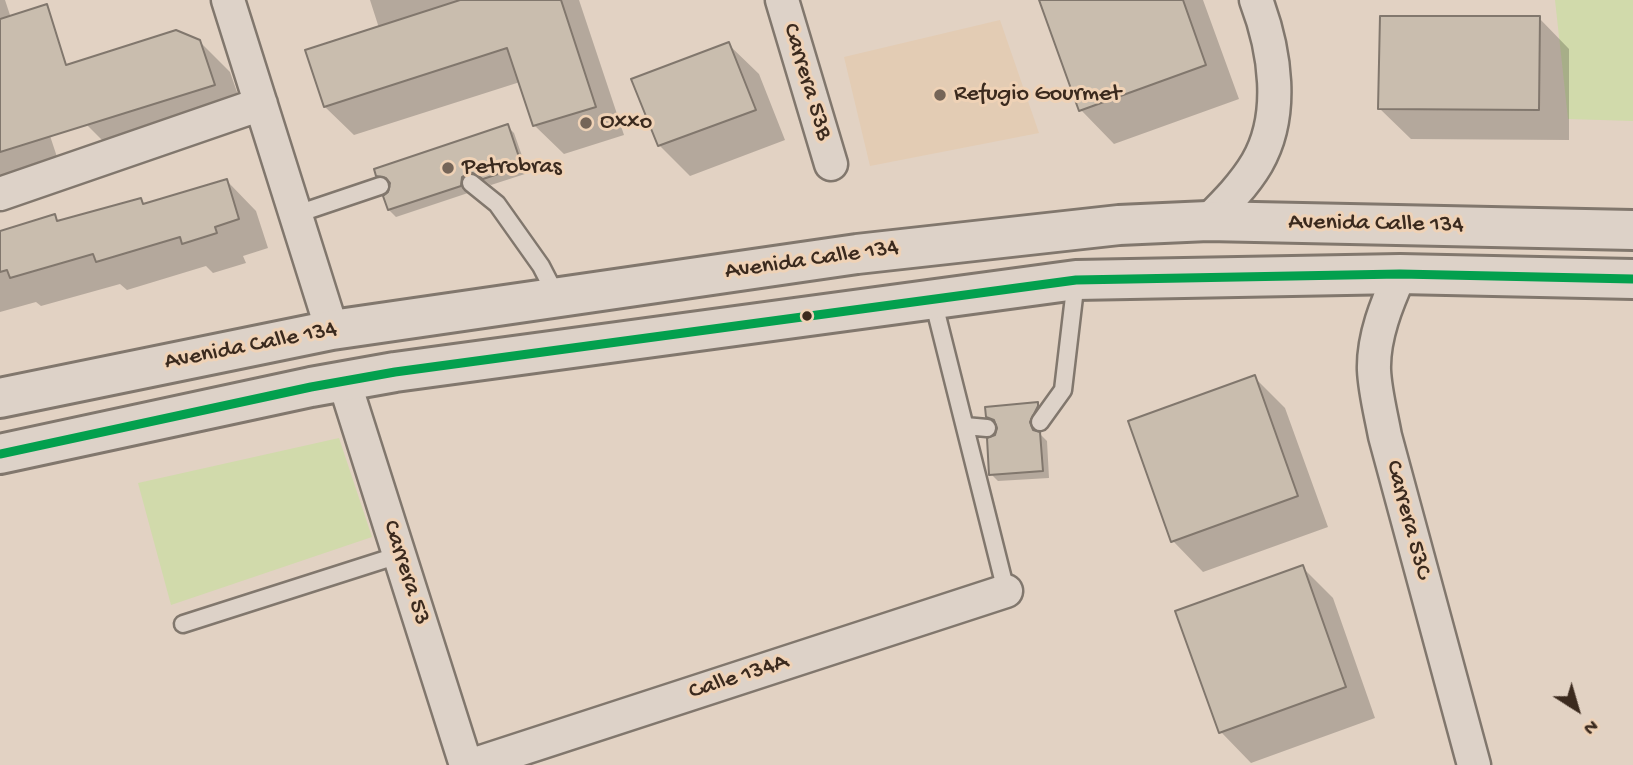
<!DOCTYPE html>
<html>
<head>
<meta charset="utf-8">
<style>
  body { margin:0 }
  #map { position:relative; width:1633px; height:765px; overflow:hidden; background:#e2d2c3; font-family:"Gochi Hand",sans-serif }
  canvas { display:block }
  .north { position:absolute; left:1542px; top:674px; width:70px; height:70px; -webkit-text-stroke:5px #efd2b6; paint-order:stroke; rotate:143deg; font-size:19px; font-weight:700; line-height:28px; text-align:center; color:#3b2a1e }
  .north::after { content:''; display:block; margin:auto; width:24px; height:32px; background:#3b2a1e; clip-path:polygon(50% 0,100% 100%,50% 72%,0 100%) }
</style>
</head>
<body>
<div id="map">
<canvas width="1633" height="765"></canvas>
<div class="north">N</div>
</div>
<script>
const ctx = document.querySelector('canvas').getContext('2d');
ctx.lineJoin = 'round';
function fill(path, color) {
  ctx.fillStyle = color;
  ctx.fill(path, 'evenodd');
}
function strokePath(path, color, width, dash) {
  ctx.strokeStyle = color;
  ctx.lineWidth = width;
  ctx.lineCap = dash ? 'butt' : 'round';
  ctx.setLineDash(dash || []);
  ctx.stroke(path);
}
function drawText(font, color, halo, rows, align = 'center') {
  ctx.font = font + ' "Gochi Hand",sans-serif';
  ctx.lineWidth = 6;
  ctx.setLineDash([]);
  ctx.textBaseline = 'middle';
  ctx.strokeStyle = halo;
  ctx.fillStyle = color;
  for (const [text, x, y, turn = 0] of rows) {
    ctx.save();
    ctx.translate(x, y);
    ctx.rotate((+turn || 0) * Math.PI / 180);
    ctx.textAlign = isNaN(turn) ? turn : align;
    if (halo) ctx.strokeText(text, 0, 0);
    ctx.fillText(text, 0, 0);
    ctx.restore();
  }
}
const built = new Path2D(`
  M1000,20l39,113 -169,33 -26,-109z`);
const green = new Path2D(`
  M1555,0h78v121l-65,-2z
  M339,438l33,99 -201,68 -33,-122z`);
const shadow = new Path2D(`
  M0,0h5l56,169 -61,20z
  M370,0h209l45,135 -60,19 -29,-28 -15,-44 -166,53 -29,-28 54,-79z
  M1041,0h162l36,99 -125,45 -33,-34z
  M1539,18l30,31v91l-158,-1 -31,-30z
  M199,41l31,31 15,43 -128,40 -30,-30z
  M728,44l31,30 26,66 -95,36 -31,-31z
  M507,126l7,7 14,40 -37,12 -9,-6h-7l-6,5 -1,9 -72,24 -7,-7 3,-26 -7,-1 -7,-8z
  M227,181l29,30 12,37 -25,8 3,7 -33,10 -7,-7 -79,24 -7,-6 -79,22 -5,-4 -36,10v-80l54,-16 6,6 81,-22 5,5z
  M1254,377l31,31 43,119 -125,45 -30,-31 -43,-119z
  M1038,404l7,7 -9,19 11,11 2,37 -51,3 -7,-7 7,-49 -11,-8z
  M1302,567l31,31 42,120 -124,45 -30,-31z`);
const building = new Path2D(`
  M460,0h101l35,107 -63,19 -26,-78 -183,59 -19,-57z
  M1039,0h144l23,65 -127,46z
  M47,4l19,61 110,-35 24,10 15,45 -215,67v-133z
  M1380,16h160l-1,94 -161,-1z
  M729,42l27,68 -98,36 -27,-67z
  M508,124l14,42 -39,13 -10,-6h-5l-6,4 -1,9 -73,24 -5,-14 5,-4 2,-9 -4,-5 -10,-2 -2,-7z
  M227,179l12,40 -24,8 2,6 -35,11 -2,-7 -84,25 -3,-8 -83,24 -3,-8 -7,2v-41l55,-17 2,7 84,-23 2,6z
  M1255,375l43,121 -127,46 -43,-121z
  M1038,402v4l-8,16 3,8 7,2 3,39 -54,4 -2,-37 8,-3 2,-7 -3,-8 -8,-3 -1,-10z
  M1303,565l43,122 -127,46 -44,-122z`);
const service = new Path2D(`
  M471,183l26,21 44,62 16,31
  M297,214l83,-28
  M933,300l73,291
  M1040,422l23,-32 13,-110
  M965,426l22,2
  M183,624l216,-69`);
const minor = new Path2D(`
  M228,0l104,330
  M782,0l49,164
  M0,194l261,-90
  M1208,221c18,-18 36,-36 49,-58 28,-48 18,-113 -1,-163
  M1400,274c-13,29 -27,63 -26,96 1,22 7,44 11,66l89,329
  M344,381l122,384
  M472,765l534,-174`);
const primary = new Path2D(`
  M0,398l332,-68 525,-76 262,-29 89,-4 425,9
  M0,454l311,-67 84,-15 681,-92 324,-6 233,5`);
const bus1 = new Path2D(`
  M0,454l311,-67 84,-15 681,-92 324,-6 233,5`);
const markers = [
  [940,95,7,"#756558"],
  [586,123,7,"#756558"],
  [448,168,7,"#756558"],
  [807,316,6,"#3b2a1e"]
];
const streetNames = [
  ["Carrera 53B",806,82,73],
  ["Avenida Calle 134",1376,225,1],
  ["Avenida Calle 134",812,261,-8],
  ["Avenida Calle 134",251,347,-11],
  ["Carrera 53C",1407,520,75],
  ["Carrera 53",405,573,72],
  ["Calle 134A",739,678,-18]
];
const poiNames = [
  ["Refugio Gourmet",954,95],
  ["Oxxo",600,123],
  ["Petrobras",462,168]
];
fill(built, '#e3ccb4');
fill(green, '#d1daab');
fill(shadow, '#0003');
fill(building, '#c9bdae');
strokePath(building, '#81776d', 2);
strokePath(service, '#81776d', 21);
strokePath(minor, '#81776d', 37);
strokePath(primary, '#81776d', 44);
strokePath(service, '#ddd2c8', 16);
strokePath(minor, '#ddd2c8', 32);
strokePath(primary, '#ddd2c8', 38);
strokePath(bus1, '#03a04e', 9);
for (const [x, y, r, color] of markers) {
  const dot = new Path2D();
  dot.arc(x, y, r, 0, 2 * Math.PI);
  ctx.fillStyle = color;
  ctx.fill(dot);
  strokePath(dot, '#efd2b6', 2.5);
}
drawText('24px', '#3b2a1e', '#efd2b6', streetNames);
drawText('24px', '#3b2a1e', '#efd2b6', poiNames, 'left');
</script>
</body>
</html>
